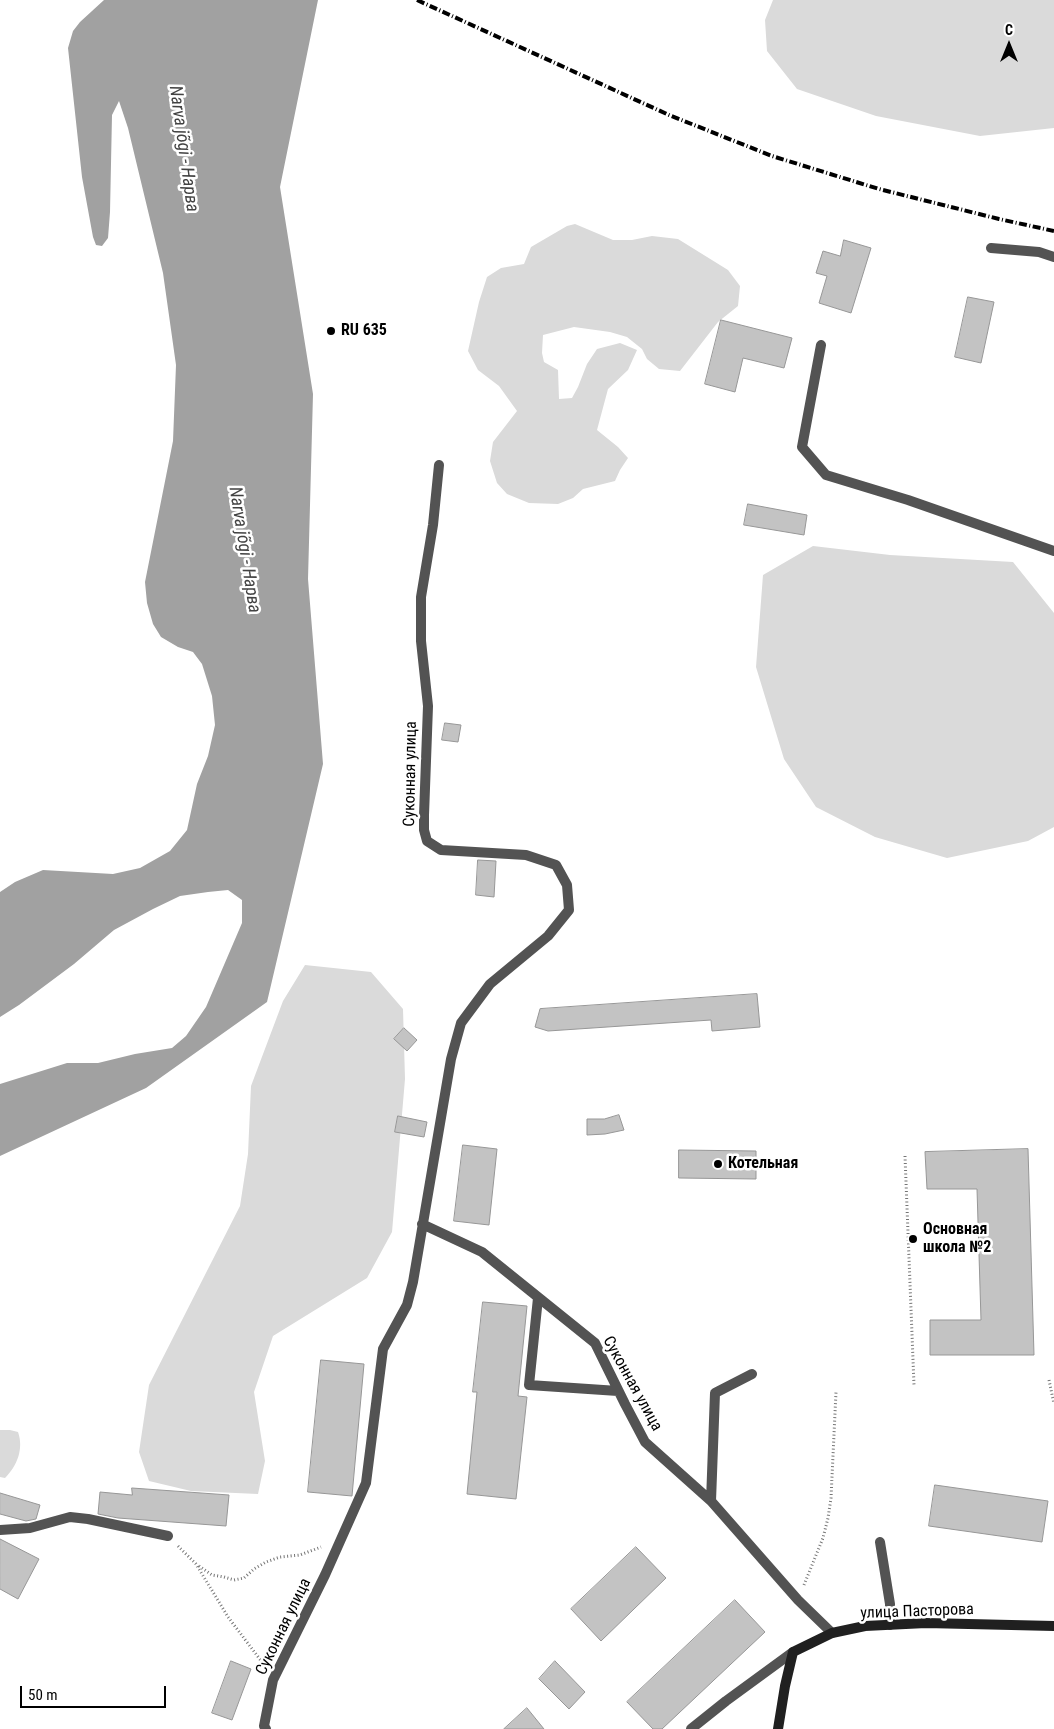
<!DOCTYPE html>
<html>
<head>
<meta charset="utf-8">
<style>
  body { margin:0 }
  #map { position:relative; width:1054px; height:1729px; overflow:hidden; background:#fff; font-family:"Roboto Condensed",sans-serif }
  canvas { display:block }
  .north { position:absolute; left:984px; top:20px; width:50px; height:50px; -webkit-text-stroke:4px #fff; paint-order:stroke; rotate:0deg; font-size:14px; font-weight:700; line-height:20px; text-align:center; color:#000 }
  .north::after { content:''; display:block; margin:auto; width:18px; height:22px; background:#000; clip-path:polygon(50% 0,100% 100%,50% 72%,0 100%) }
  .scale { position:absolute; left:20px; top:1686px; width:146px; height:22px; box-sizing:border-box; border:2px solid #000; border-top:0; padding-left:6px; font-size:15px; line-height:18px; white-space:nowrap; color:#000; -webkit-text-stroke:4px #fff; paint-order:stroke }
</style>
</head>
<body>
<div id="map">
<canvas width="1054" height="1729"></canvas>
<div class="north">С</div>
<div class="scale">50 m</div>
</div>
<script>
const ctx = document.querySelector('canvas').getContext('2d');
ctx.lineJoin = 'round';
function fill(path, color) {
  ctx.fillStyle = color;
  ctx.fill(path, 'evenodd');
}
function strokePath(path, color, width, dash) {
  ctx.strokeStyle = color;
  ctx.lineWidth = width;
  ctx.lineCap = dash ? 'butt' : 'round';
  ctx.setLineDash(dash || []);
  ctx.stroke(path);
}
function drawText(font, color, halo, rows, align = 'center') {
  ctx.font = font + ' "Roboto Condensed",sans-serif';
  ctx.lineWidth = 5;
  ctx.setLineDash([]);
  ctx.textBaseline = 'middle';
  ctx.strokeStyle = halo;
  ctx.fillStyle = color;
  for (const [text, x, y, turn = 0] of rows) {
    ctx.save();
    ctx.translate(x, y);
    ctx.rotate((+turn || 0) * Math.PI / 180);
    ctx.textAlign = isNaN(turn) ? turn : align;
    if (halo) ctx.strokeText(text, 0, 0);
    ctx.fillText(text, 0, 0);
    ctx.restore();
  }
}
const green = new Path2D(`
  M773,0h281v128l-74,8 -104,-20 -79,-27 -30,-38 -2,-31z
  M575,224l38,16h19l20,-4 26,3 50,31 12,16 -2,20 -20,16 -38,49 -21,-2 -12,-10 -5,-10 -15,-12 -17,-5 -36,-5 -31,8 -1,18 2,9 14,8 1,29 13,-1 6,-11 9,-23 10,-15 23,-6 17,7 -9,20 -20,19 -11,41 21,17 10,11 -8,12 -5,11 -32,8 -10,9 -15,6 -29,-1 -22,-9 -10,-11 -7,-22 3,-19 24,-31 -18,-25 -21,-16 -10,-19 11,-49 8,-25 14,-9 23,-4 7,-17 36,-21z
  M813,546l77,9 123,7 41,51v214l-26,14 -81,17 -72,-21 -59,-30 -32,-48 -28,-92 7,-92z
  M305,965l66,7 32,37 2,70 -13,153 -25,46 -94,58 -19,56 11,69 -7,33 -67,-3 -42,-10 -10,-29 10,-67 91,-179 8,-52 3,-68 32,-85z
  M0,1430h10l8,2c6,17 -1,34 -13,46l-5,-1z`);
const water = new Path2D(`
  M104,0h214l-38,187 33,207 -5,185 15,185 -56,238 -121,86 -146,68v-72l67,-21h31l37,-9 37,-6 14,-12 20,-29 36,-84v-23l-14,-10 -20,2 -28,4 -27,13 -39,21 -40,34 -55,41 -19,12v-125l15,-10 28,-12 70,4 27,-6 30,-17 17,-21 10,-46 11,-28 7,-31 -3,-29 -10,-32 -9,-12 -15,-5 -17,-10 -8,-13 -6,-21 -2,-21 28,-141 3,-76 -13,-92 -35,-145 -9,-27 -7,14 -2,97 -2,26 -6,8 -6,-1 -3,-8 -11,-60 -14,-129 5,-17 7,-9z`);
const building = new Path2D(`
  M844,240l27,8 -20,65 -32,-10 8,-27 -11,-3 7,-22 17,5z
  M968,297l26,5 -13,61 -26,-6z
  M721,320l71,18 -8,30 -41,-10 -8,34 -30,-8z
  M748,504l59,11 -3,20 -60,-10z
  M445,723l16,2 -3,17 -16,-2z
  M478,860l18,1 -2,36 -18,-2z
  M757,994l3,33 -48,4 -1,-11 -163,11 -13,-4 5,-18z
  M404,1028l13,12 -10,11 -13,-12z
  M619,1115l5,15 -19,4 -18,1v-16h17z
  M398,1116l29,6 -3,15 -29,-5z
  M463,1145l34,4 -8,76 -35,-4z
  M1028,1149l6,206h-104v-35h51l-4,-131h-50l-2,-37z
  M679,1150l77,1v28l-77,-1z
  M483,1302l44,4 -9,90 9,1 -11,102 -49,-5 10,-102h-4z
  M321,1360l43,4 -12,132 -44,-4z
  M935,1485l113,16 -6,41 -113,-16z
  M132,1488l97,7 -3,31 -108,-8 -20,-4 2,-22 32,3z
  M0,1493l40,12 -4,14 -10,2 -26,-7z
  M0,1539l39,20 -21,40 -18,-10z
  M636,1547l30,31 -65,63 -30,-32z
  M735,1600l30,32 -103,97h-9l-26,-27z
  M231,1661l20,8 -19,51 -20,-7z
  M555,1661l30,31 -16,17 -30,-30z
  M527,1708l17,21h-40z`);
const path = new Path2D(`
  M905,1156l9,229
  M1049,1380l5,24
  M178,1546l18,18 32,53 37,49
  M199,1566l13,9 12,2 10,3 10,-2 10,-9 12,-7 14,-5 20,-2 21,-8
  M804,1585l19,-47 5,-20 3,-20 5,-106`);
const lane = new Path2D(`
  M991,248l48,4 15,5
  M821,345l-19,102 24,28 82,25 146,51
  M422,1224l60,28 113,91 30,61 20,38 66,59 87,99 34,33
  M538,1298l-9,87 89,6
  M711,1501l4,-108 37,-19
  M880,1542l10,62v21
  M266,1729l-2,-3 9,-46 52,-105 41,-92 17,-134 24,-44 6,-23 38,-223 10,-36 29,-39 58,-48 21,-26 -2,-25 -11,-20 -30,-10 -85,-5 -14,-9 -3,-11v-15l4,-109 -7,-65v-44l12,-72 6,-60`);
const street = new Path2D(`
  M0,1530l30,-2 40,-11 18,2 80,17
  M691,1729l35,-28 67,-49`);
const secondary = new Path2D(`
  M778,1729l7,-43 8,-34 39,-19 33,-7 61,-3 128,3`);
const rail = new Path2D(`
  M417,0l252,115 103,41 107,33 120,30 55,12`);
const markers = [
  [331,331,5,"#000"],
  [718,1164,5,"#000"],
  [913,1239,5,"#000"]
];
const poiNames = [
  ["RU 635",341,331],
  ["Котельная",728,1164],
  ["Основная",923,1230],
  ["школа №2",923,1248]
];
const streetNames = [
  ["Суконная улица",411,774,-89],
  ["Суконная улица",632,1384,61],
  ["улица Пасторова",917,1612,-2],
  ["Суконная улица",284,1627,-64]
];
const waterNames = [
  ["Narva jõgi - Нарва",183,149,82],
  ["Narva jõgi - Нарва",244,550,81]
];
fill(green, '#dadada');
fill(water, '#a1a1a1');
fill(building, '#c3c3c3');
strokePath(building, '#979797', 1);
strokePath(path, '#757575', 3, [1, 2.5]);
strokePath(lane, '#535353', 10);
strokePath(street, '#535353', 10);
strokePath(secondary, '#202020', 10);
strokePath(rail, '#000', 4, [8, 2.5, 1, 2.5]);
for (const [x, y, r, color] of markers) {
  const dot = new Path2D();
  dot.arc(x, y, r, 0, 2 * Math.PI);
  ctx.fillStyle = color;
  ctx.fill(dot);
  strokePath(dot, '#fff', 2);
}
drawText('bold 16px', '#000', '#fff', poiNames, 'left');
drawText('16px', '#000', '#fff', streetNames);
drawText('italic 18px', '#424242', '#fff', waterNames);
</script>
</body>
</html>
